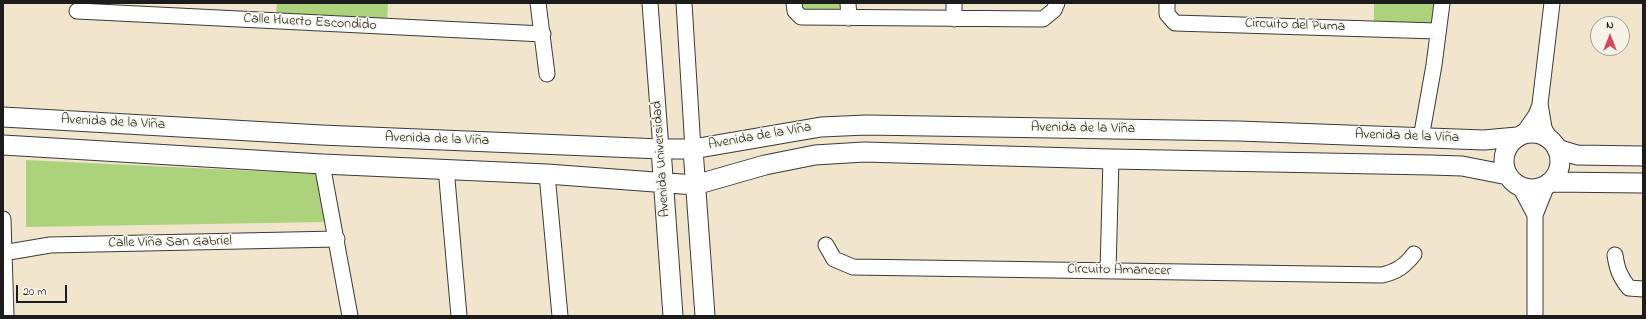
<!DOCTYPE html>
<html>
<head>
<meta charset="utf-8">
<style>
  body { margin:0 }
  #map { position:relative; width:1646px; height:319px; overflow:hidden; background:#f1e6cd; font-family:"Indie Flower",sans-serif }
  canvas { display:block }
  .frame { position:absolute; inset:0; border:4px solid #1c1c1c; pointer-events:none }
  .north { position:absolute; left:1590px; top:16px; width:40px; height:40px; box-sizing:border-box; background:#f7f3e8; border:1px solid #9f9d96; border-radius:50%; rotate:0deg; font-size:11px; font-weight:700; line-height:16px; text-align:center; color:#1c1c1c }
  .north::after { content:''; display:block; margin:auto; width:14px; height:18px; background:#d1495b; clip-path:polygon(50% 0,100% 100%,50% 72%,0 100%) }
  .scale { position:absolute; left:16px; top:285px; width:51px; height:18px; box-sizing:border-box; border:2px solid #1c1c1c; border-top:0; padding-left:5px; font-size:12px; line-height:14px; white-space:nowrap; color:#1c1c1c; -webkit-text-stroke:3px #f7f3e8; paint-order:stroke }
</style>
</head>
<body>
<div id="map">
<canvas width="1646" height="319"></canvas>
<div class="frame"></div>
<div class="north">N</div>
<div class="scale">20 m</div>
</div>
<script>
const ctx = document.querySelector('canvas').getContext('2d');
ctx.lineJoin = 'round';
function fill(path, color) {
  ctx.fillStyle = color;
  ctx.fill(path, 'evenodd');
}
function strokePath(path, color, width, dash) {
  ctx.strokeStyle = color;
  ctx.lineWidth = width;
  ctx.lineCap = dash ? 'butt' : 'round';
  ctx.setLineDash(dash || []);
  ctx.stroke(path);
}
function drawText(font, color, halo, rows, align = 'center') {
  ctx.font = font + ' "Indie Flower",sans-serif';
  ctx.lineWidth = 3;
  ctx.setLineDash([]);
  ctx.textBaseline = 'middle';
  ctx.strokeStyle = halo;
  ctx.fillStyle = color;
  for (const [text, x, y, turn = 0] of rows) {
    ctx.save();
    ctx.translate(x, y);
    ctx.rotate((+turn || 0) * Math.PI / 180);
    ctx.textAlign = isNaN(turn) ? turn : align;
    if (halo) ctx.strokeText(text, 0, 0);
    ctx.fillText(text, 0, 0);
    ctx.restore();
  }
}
const green = new Path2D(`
  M277,3h111l-1,20 -111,-8z
  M797,3h47v13l-42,-1z
  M1374,3h60l-3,23 -57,3z
  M26,160l292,14 9,48 -301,5z`);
const minor = new Path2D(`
  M538,3l9,71
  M650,3l11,146
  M684,3l9,146
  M794,3l1,8 6,6 242,2 11,-9 3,-7
  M848,3l1,15
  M1167,3v11l8,9 262,8
  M77,11l466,23
  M954,19v-16
  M1522,135l14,-20 4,-10
  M1421,138l13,-73 8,-62
  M1550,139l-6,-11 -4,-24 12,-101
  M322,164l28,152
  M446,168l13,148
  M547,174l13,142
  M1519,185l16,30
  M3,219l3,97
  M826,245l8,14 19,8 529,8c14,-3 23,-9 32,-21
  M3,253l47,-8 287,-6
  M1615,255c2,14 5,22 14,33l14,1
  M1108,271l3,-112
  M1535,316v-101l12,-30`);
const tertiary = new Path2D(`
  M3,117l318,18 340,14h32l128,-22 45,-2 372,6 246,9 33,-3
  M1504 161a28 28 0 1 1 56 0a28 28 0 1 1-56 0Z
  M3,145l319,19 225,10 148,11 70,-20 50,-10 49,-3 247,7 319,6 32,1 46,9
  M661,149l12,167
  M693,149l12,167
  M1557,149l20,6 66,1
  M1550,182l93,1`);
const streetNames = [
  ["Calle Huerto Escondido",310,23,3],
  ["Circuito del Puma",1295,26,2],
  ["Avenida de la Viña",113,123,3],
  ["Avenida de la Viña",1083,129,1],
  ["Avenida de la Viña",760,137,-10],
  ["Avenida de la Viña",1407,137,2],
  ["Avenida de la Viña",437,140,2],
  ["Avenida Universidad",662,159,-94],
  ["Calle Viña San Gabriel",170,243,-1],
  ["Circuito Amanecer",1119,271,1]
];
fill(green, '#add27c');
strokePath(minor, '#3c3a37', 17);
strokePath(tertiary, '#3c3a37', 21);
strokePath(minor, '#fff', 15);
strokePath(tertiary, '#fff', 19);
drawText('14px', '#1c1c1c', '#f7f3e8', streetNames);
</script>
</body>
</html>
